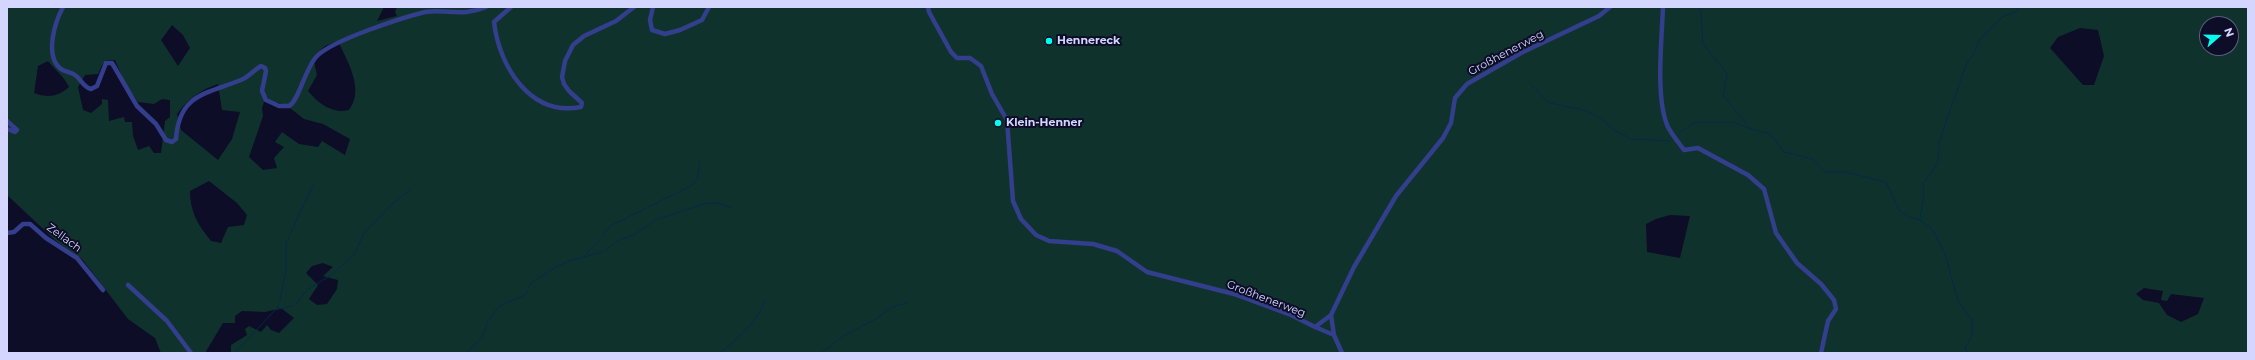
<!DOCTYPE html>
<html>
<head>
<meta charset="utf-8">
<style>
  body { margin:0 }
  #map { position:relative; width:2255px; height:360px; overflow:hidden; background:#0d0d28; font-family:Montserrat,sans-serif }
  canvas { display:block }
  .frame { position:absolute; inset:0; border:8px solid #d4d6ff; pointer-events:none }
  .north { position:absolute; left:2199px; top:16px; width:40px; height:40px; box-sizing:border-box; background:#0d0d28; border:1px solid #5d5d7e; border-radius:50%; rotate:70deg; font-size:11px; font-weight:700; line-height:16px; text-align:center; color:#d4d6ff }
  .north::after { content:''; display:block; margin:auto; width:14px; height:18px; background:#00ffef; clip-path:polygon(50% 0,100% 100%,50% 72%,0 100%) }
</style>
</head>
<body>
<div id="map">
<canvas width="2255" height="360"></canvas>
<div class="frame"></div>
<div class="north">N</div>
</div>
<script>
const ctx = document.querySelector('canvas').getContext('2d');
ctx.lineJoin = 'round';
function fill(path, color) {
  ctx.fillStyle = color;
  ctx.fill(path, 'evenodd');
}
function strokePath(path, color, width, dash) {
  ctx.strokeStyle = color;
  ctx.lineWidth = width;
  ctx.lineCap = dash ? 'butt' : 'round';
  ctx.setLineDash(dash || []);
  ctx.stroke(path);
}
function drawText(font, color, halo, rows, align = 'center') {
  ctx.font = font + ' Montserrat,sans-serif';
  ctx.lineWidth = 4;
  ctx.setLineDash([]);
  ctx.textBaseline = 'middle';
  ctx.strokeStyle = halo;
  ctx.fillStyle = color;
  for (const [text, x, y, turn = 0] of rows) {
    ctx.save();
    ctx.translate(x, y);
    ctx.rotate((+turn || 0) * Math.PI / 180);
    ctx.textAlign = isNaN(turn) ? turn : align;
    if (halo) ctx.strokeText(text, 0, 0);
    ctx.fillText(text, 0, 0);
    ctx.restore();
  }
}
const green = new Path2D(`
  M7,7h377l-7,14 20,-5 -2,-4 2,-5h1851v346h-2017v-8l16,-10 -2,-6 4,-3 12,6 6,-7 4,5 8,3 15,-15 -13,-10 -16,4 -23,-1 -7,5v7h-12l-18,30h-44l-6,-15 -27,-19 -46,-60 -26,-18 -49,-46zM2207,24h24v24h-24zM172,25l11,10 7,13 -12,18 -17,-26zM2080,28l18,2 6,26 -10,29h-11l-33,-37 8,-11zM338,41c9,20 27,48 11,69 -17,4 -30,-6 -41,-19l9,-16 -4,-18 12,-11zM107,60h8l9,21 14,21 16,2 8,-5 8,1v17l-5,4 -4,32h-7l-5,-7 -11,4 -5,-14 -1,-14h-7l-1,-5 -15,4 -1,-21 -6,-1v5l-11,9 -8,-3 -5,-23 7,-12 13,-1 4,-9zM48,61c8,10 16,15 21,26 -11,10 -22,11 -35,6l4,-27zM218,84l4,26 18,2 -8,27 -14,21 -37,-30 -4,-16c11,-15 23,-24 41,-30zM266,96l5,5 15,4 18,14 19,5 27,15 -5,16 -23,-14 -4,6 -19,-3 -17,-12 -7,10 9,5 -10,11 3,10 -14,2 -14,-13 14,-41 -1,-8zM209,181l28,22 10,12 -3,10 -16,2 -7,16 -10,-2c-13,-16 -21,-29 -21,-50zM1670,215l20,1 -10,42 -33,-6 -1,-28 10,-5zM323,263l10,4 -10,9 15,4 -1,9 -10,15 -10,1 -8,-6 9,-14 -12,-12 6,-7zM2144,288l19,3 -2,9 6,1 4,-7 33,4 -6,16 -17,8 -14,-7 -8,-12 -16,-3 -7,-6z`);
const stream = new Path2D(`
  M1699,7l2,6 2,31 24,29 -4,23 28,33 19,5 14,18 29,7 13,13h20l40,10 13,28 9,7 12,3 12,9 13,25 13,47 14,19v16l-7,12 3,5
  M1529,82l20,21 36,7 16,8 13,12 17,9 39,2
  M1679,133l17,-11h37l17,7
  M1920,219l4,-26 -1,-9 15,-21 1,-21 27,-77 8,-12 6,-14 22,-22 14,-5 3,-5
  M603,235l9,-10 79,-39 6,-7 3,-17
  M605,251l13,-11 16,-5 21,-15 48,-16 16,-1 12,5
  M585,255l16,-17
  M280,300l6,-29v-28l27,-58
  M296,304l11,-14 24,-15 23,-20 10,-22 28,-29 18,-14
  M276,310l4,-8
  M235,353l40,-43 17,-4
  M466,353l16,-15 5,-15 12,-17 26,-11 6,-12 25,-16 13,-6 33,-9
  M720,353c16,-13 39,-33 45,-53
  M821,353l22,-17 33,-17 16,-12 14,-4`);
const minor = new Path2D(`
  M63,7c-8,15 -19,49 -2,62 4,3 10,3 14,6 6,4 8,12 16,14l6,-3 9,-23h6l25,43 19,18 10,16 6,2 4,-3c3,-45 30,-45 65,-59 8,-3 13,-10 20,-14l4,2 1,3 -4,20 4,9 13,6h10c10,-5 16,-38 28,-50 16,-16 84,-38 108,-44 23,-3 38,5 61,-5
  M511,7l-17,15c5,44 36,95 87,85l1,-4 -13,-12 -5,-7 -2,-7 3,-16 8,-16 11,-9 32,-15 18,-14
  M653,7l-3,13 2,10 13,4 15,-4 22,-10 7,-13
  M928,7l1,5 22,40 6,6h13l11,8 11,28 15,26 6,81 8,18 15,16 13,6 44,3 24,7 30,21 87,22 57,21 24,12 16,-12 23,-48 42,-71 47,-58 8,-15 4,-25 12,-14 54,-31 78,-37 11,-9
  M1663,7c-1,31 -8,92 5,120 4,8 11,16 16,23l14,-2 11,6 39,21 16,14 12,44 21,30 24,21 13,16 2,9 -8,12 -7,32
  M7,121l10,9 -2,2 -8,-3
  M7,233l7,-1 9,-8h7l16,14 31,20 26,32
  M128,285l39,36 24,32
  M1331,315l3,20 8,18
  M1315,327l19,8`);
const markers = [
  [1049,41,4,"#00ffef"],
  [998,123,4,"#00ffef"]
];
const poiNames = [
  ["Hennereck",1057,41],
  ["Klein-Henner",1006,123]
];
const streetNames = [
  ["Großhenerweg",1506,53,-28],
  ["Zellach",64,238,36],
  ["Großhenerweg",1266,299,21]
];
fill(green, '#0f332c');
strokePath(stream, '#04294a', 1);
strokePath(minor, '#333e8c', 4.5);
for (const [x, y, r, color] of markers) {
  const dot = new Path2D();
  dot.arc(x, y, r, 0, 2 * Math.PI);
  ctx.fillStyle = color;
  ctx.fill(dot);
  strokePath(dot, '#0d0d28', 1.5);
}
drawText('bold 11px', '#d4d6ff', '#0d0d28', poiNames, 'left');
drawText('11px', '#d4d6ff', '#0d0d28', streetNames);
</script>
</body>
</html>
